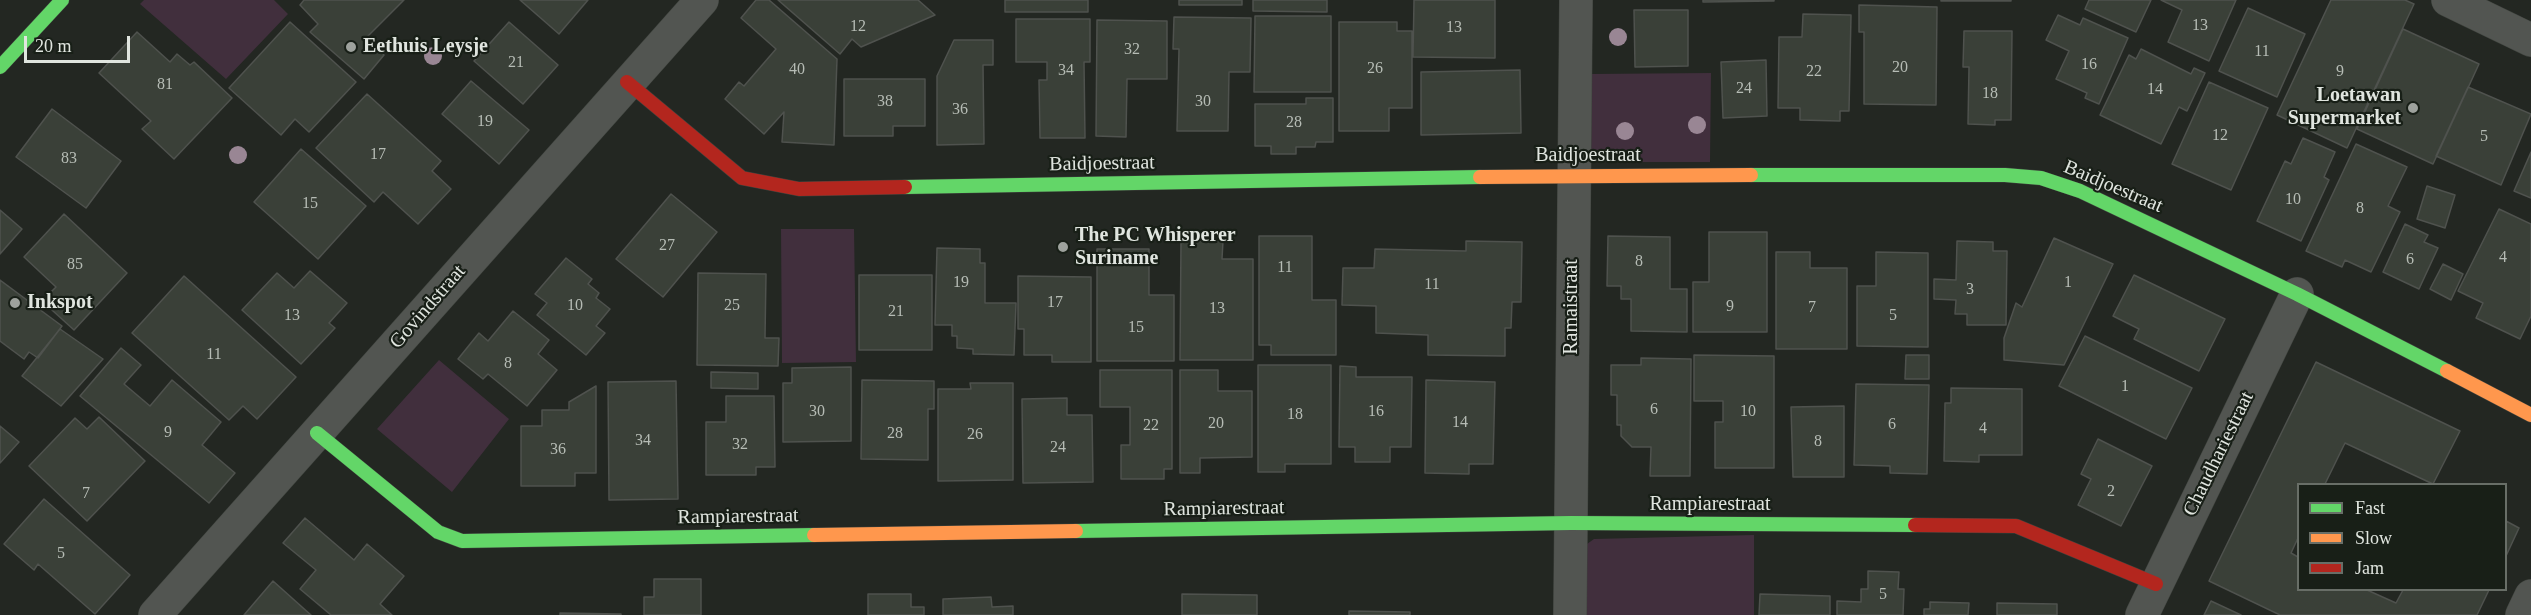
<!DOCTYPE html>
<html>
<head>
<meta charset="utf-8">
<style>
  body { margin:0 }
  #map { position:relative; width:2531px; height:615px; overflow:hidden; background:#232722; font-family:"Times New Roman",serif }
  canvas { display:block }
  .legend { position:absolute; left:2297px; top:483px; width:210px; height:108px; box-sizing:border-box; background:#181f17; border:2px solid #686e67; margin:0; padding:8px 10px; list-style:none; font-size:18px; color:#e0e5df }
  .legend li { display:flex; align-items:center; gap:12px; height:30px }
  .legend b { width:30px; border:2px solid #686e67 }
  .scale { position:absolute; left:24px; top:36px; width:106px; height:27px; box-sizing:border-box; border:3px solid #e0e5df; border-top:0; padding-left:8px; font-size:18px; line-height:21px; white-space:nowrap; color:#e0e5df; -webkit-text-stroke:4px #181f17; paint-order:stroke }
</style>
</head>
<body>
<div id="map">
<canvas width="2531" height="615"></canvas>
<ul class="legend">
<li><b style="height:8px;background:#63d668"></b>Fast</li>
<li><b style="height:8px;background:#ff974d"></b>Slow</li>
<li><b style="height:8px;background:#b3261e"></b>Jam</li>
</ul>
<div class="scale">20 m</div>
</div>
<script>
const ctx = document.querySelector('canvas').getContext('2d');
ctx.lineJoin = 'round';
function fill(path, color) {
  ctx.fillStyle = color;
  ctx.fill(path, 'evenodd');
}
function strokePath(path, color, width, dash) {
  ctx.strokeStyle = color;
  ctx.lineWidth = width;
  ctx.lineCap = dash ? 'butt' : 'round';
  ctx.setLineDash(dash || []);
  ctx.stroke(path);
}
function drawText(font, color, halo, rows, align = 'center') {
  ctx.font = font + ' "Times New Roman",serif';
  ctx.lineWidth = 4.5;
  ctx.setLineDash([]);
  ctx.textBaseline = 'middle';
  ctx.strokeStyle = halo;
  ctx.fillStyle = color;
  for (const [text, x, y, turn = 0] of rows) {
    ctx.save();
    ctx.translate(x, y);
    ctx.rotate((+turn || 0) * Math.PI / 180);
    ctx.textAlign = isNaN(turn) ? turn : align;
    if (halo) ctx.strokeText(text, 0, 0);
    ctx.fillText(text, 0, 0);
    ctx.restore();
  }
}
const green = new Path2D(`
  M144,0h130l14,14 -62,65 -86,-75z
  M1711,73l-1,89h-116l-4,-7 1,-81z
  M781,229h73l2,133 -74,1z
  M439,360l70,59 -57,73 -75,-63z
  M1754,535v80h-170l3,-71 7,-5z`);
const building = new Path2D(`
  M304,0h100l-38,38 18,17 -20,24 -54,-47 8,-8 -18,-19z
  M520,0h68l-29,34z
  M756,0h13l68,59 -3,86 -52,-3 2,-30 -20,22 -39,-35 14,-17 5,4 32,-37 -35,-31z
  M778,0h140l17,15 -74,32 -9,-8 -12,15z
  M1005,0h83v12h-83z
  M1179,0h63v5h-63z
  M1253,0h74v12l-74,-1z
  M1414,0h81v58l-82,-1z
  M1703,0h71v1l-71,1z
  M1941,0h70v1h-70z
  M2089,0h62l-15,32 -51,-23z
  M2236,0l-27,61 -41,-19 14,-32 -21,-10z
  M2331,0h74l9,4 -67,144 -70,-33z
  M1859,5l78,2 -1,98 -72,-1v-72h-5z
  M2248,8l57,26 -28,63 -58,-26z
  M1634,10h54v56l-53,1z
  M1803,14l48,1 -2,96h-9v10l-40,-1v-12h-22l1,-71h23z
  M2058,15l22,10 3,-7 45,20 -29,66 -14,-6 2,-5 -31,-14 13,-28 -23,-11z
  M1255,16h76v76h-77z
  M1174,17l77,1 -1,54h-21l-1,59h-51l2,-82h-6z
  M1016,19h74v43h-6l1,76h-45l-1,-58h8v-18h-31z
  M1097,20l70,1v58h-40l-1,58 -30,-1z
  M290,22l66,60 -47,50 -14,-13 -14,16 -52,-47z
  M509,22l49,43 -35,39 -49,-43z
  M1339,22h58v9h15v77h-23v23h-50z
  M2403,29l76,35 -46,100 -76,-35z
  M1964,31h48l-1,89h-16v5l-27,-1 1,-57h-6z
  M137,32l33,30 7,-8 13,11 4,-3 38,36 -58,61 -32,-30 9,-8 -52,-48z
  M954,40h39v25h-10l1,79 -47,1v-69z
  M2141,49l50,25 3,-6 11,5 -18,38 -8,-4 -18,37 -61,-29 29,-60 7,4z
  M1766,60l1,56 -44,2 -2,-56z
  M1520,70l1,63 -100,2v-63z
  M844,79h81v47h-32v10h-49z
  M471,81l58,49 -30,34 -57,-50z
  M2209,82l59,26 -37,82 -59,-26z
  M2468,87l63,27 -30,71 -65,-29z
  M367,94l74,67 -9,10 19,18 -33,35 -35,-32 -9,10 -58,-54z
  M1306,98h27v44h-17l-1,5h-19v7h-25v-8h-16v-42h51z
  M52,109l69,52 -35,47 -70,-51z
  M2303,138l32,14 -11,25 5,3 -28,61 -44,-20 28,-60 6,3z
  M2356,144l51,23 -19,39 12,6 -29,60 -26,-12 -3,7 -36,-16z
  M301,149l65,57 -48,53 -64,-57z
  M2531,152v46l-17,-7z
  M2427,186l28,9 -10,33 -28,-9z
  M671,194l46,38 -54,65 -47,-38z
  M2499,209l32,15v92l-11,23 -44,-21 7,-15 -25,-12z
  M0,210l22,19 -22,25z
  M64,214l63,59 -53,57 -32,-29 14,-14 -32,-30z
  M2405,224l23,11 -4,7 14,6 -19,41 -36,-17z
  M1709,232h58v100h-74v-50h16z
  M1259,236h53v64h24v55h-65v-10h-12z
  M1608,236l62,1v52h17v43l-56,-1v-32h-10v-13h-14z
  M2054,238l59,26 -49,101 -60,-5v-22l12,-35 6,4z
  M1181,241h42l-1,18h31v101h-73z
  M1466,241l56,1 -1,60h-9l-1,26h-6v28l-77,-1v-20l-52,-2v-27l-34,-1 1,-37h31l1,-19 91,2z
  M1957,241l36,1v9h14l-1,74h-39v-11h-12l1,-14 -22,-1v-20l22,1z
  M937,248l43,1v14h5v40h31l-2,52 -41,-1v-5l-16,-1v-12h-5v-11h-17z
  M1097,249h52v46h25v66h-77z
  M1776,252h34v16h37v81h-71z
  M1876,252l52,1v94l-71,-1v-60h19z
  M566,258l26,21 -4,5 11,9 -3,5 14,11 -14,17 9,7 -19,22 -49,-40 10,-12 -12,-9z
  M2443,264l20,10 -12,26 -21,-11z
  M310,271l37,32 -18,20 6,5 -34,36 -59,-54 35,-37 17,15z
  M698,273l68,1 -1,64h14l-1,28 -81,-1z
  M859,275h73v75h-73z
  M2134,275l91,44 -26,52 -65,-32 5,-10 -26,-13z
  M184,276l112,101 -39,42 -14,-13 -14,14 -97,-87z
  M1018,276l73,1v85h-39v-7h-28v-26h-6z
  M0,280l62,46 -24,32 -9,-6 -5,7 -24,-18z
  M513,311l36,29 -11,14 19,16 -30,36 -39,-32 -5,5 -25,-20 21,-26 9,8z
  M60,329l43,30 -42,47 -39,-30z
  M2085,336l107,52 -26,51 -107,-53z
  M121,348l20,17 -17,19 26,22 22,-26 49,42 -19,23 33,28 -26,30 -129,-107z
  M1694,355l80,1v112h-59v-46h8v-21h-29z
  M1906,355h23v24h-24z
  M1641,358l50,1 -1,117h-40l1,-29h-19l-11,-11v-11h-4v-30h-6v-30h30z
  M2316,362l144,69 -27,53 -88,-41 -20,41h-27v54l-7,15 7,4v33h69l29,13 7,-13h86l-12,25h-197l-71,-34z
  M1258,365h73v99h-46v8h-27z
  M1340,366l16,1v10h56l-1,70h-21v15h-35v-15h-16z
  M851,367v74l-68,1v-59h9v-15z
  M1100,370h72v99h-8v10h-43v-34h9v-38h-30z
  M1180,370h38v21h34v66l-52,1v15h-20z
  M711,372l47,1v16l-47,-1z
  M862,380l72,1v28h-6v51l-67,-1z
  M1426,380l69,2 -2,82h-24v10l-44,-1z
  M676,381l2,118 -69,1 -1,-118z
  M970,383h43v97l-75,1v-92h33z
  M1856,384l73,1 -2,89 -37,-1v-7l-36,-1z
  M596,386v87h-21v13h-54v-60h21v-16h27v-8z
  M1951,388l71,1v66h-43v7l-35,-1 1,-58h6z
  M726,396h48l1,71h-19v8h-50v-53h20z
  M1067,398v17h25l1,67 -70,1 -1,-84z
  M1844,406v71h-51l-2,-70z
  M99,417l46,44 -58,60 -58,-55 46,-48 12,11z
  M0,426l19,16 -19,21z
  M2098,439l54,27 -31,60 -43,-21 13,-26 -10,-5z
  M44,499l86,76 -35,39 -57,-50 -4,6 -30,-26z
  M305,518l49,42 13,-16 37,32 -24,28 12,11h-61l-31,-26 16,-19 -33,-27z
  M2506,521l13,7 -13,28z
  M1868,571l31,1 -1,17h6l-1,26h-66v-14l24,1v-13h7z
  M654,579h47v36h-57v-18h10z
  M273,581l38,34h-67z
  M868,594h43v13h13v8h-56z
  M1182,594l75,1v20h-75z
  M1760,594l70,2v19h-71z
  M991,597l1,10 21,-1v9h-70v-16z
  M2211,601l30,14h-37z
  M1930,602l39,1 -1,12h-44v-6h6z
  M1997,603l60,1v11h-60z
  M1349,611l61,1v3h-61z
  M560,613l61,1v1h-61z`);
const street = new Path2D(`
  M2448,0l83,40
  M155,615l547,-615
  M1570,615l6,-615
  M2142,615l155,-321
  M2522,615l9,-19`);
const fast = new Path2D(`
  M0,67l62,-67
  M1751,175h254l36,3 39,13 217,103 150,77
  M905,187l575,-10
  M317,433l121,99 24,9 352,-6
  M1076,531l495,-8 344,2`);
const slow = new Path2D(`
  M1480,177l271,-2
  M2447,371l84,44
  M814,535l262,-4`);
const jam = new Path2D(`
  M627,82l115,96 57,11 106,-2
  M1915,525l101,1 140,58`);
const trees = [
  [1618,37],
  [433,56],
  [1697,125],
  [1625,131],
  [238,155]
];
const markers = [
  [351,47,6,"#9ea29d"],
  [2413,108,6,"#9ea29d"],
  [1063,247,6,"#9ea29d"],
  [15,303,6,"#9ea29d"]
];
const numberNames = [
  ["13",2200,26],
  ["12",858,27],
  ["13",1454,28],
  ["32",1132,50],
  ["11",2262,52],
  ["21",516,63],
  ["16",2089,65],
  ["20",1900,68],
  ["26",1375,69],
  ["40",797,70],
  ["34",1066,71],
  ["22",1814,72],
  ["9",2340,72],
  ["81",165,85],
  ["24",1744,89],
  ["14",2155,90],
  ["18",1990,94],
  ["38",885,102],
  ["30",1203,102],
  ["36",960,110],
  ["19",485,122],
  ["28",1294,123],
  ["12",2220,136],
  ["5",2484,137],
  ["17",378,155],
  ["83",69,159],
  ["10",2293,200],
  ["15",310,204],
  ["8",2360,209],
  ["27",667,246],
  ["4",2503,258],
  ["6",2410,260],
  ["8",1639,262],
  ["85",75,265],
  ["11",1285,268],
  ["19",961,283],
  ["1",2068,283],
  ["11",1432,285],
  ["3",1970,290],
  ["17",1055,303],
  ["10",575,306],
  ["25",732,306],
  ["9",1730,307],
  ["7",1812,308],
  ["13",1217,309],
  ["21",896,312],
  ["13",292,316],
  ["5",1893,316],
  ["15",1136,328],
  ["11",214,355],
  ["8",508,364],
  ["1",2125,387],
  ["6",1654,410],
  ["30",817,412],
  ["16",1376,412],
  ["10",1748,412],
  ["18",1295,415],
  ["14",1460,423],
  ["20",1216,424],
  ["6",1892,425],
  ["22",1151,426],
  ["4",1983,429],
  ["9",168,433],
  ["28",895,434],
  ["26",975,435],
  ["34",643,441],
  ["8",1818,442],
  ["32",740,445],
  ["24",1058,448],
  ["36",558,450],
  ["2",2111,492],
  ["7",86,494],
  ["5",61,554],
  ["5",1883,595]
];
const poiNames = [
  ["Eethuis Leysje",363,47],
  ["Loetawan",2401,96,"right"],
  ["Supermarket",2401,119,"right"],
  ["The PC Whisperer",1075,236],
  ["Suriname",1075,259],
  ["Inkspot",27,303]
];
const streetNames = [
  ["Baidjoestraat",1588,156],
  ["Baidjoestraat",1102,164,-1],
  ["Baidjoestraat",2113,187,23],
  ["Govindstraat",428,307,-49],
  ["Ramaistraat",1572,307,-90],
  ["Chaudhariestraat",2219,454,-64],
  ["Rampiarestraat",1710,505],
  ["Rampiarestraat",1224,509,-1],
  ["Rampiarestraat",738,517,-1]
];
fill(green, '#412f3d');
fill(building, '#3a4038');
strokePath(building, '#4f524e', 1.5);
strokePath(street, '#3f433e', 34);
strokePath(fast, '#3f433e', 15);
strokePath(slow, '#3f433e', 15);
strokePath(jam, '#3f433e', 15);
strokePath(street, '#525551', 33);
strokePath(fast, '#63d668', 14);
strokePath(slow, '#ff974d', 14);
strokePath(jam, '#b3261e', 14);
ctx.fillStyle = '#998694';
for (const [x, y] of trees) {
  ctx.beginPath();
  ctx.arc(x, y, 9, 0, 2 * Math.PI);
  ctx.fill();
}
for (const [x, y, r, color] of markers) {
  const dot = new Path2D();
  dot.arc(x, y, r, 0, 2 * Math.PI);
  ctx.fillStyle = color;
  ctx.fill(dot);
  strokePath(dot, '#181f17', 2);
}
drawText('16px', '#b6bcb5', null, numberNames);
drawText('bold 20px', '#e0e5df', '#181f17', poiNames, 'left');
drawText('20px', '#e0e5df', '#181f17', streetNames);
</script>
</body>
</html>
